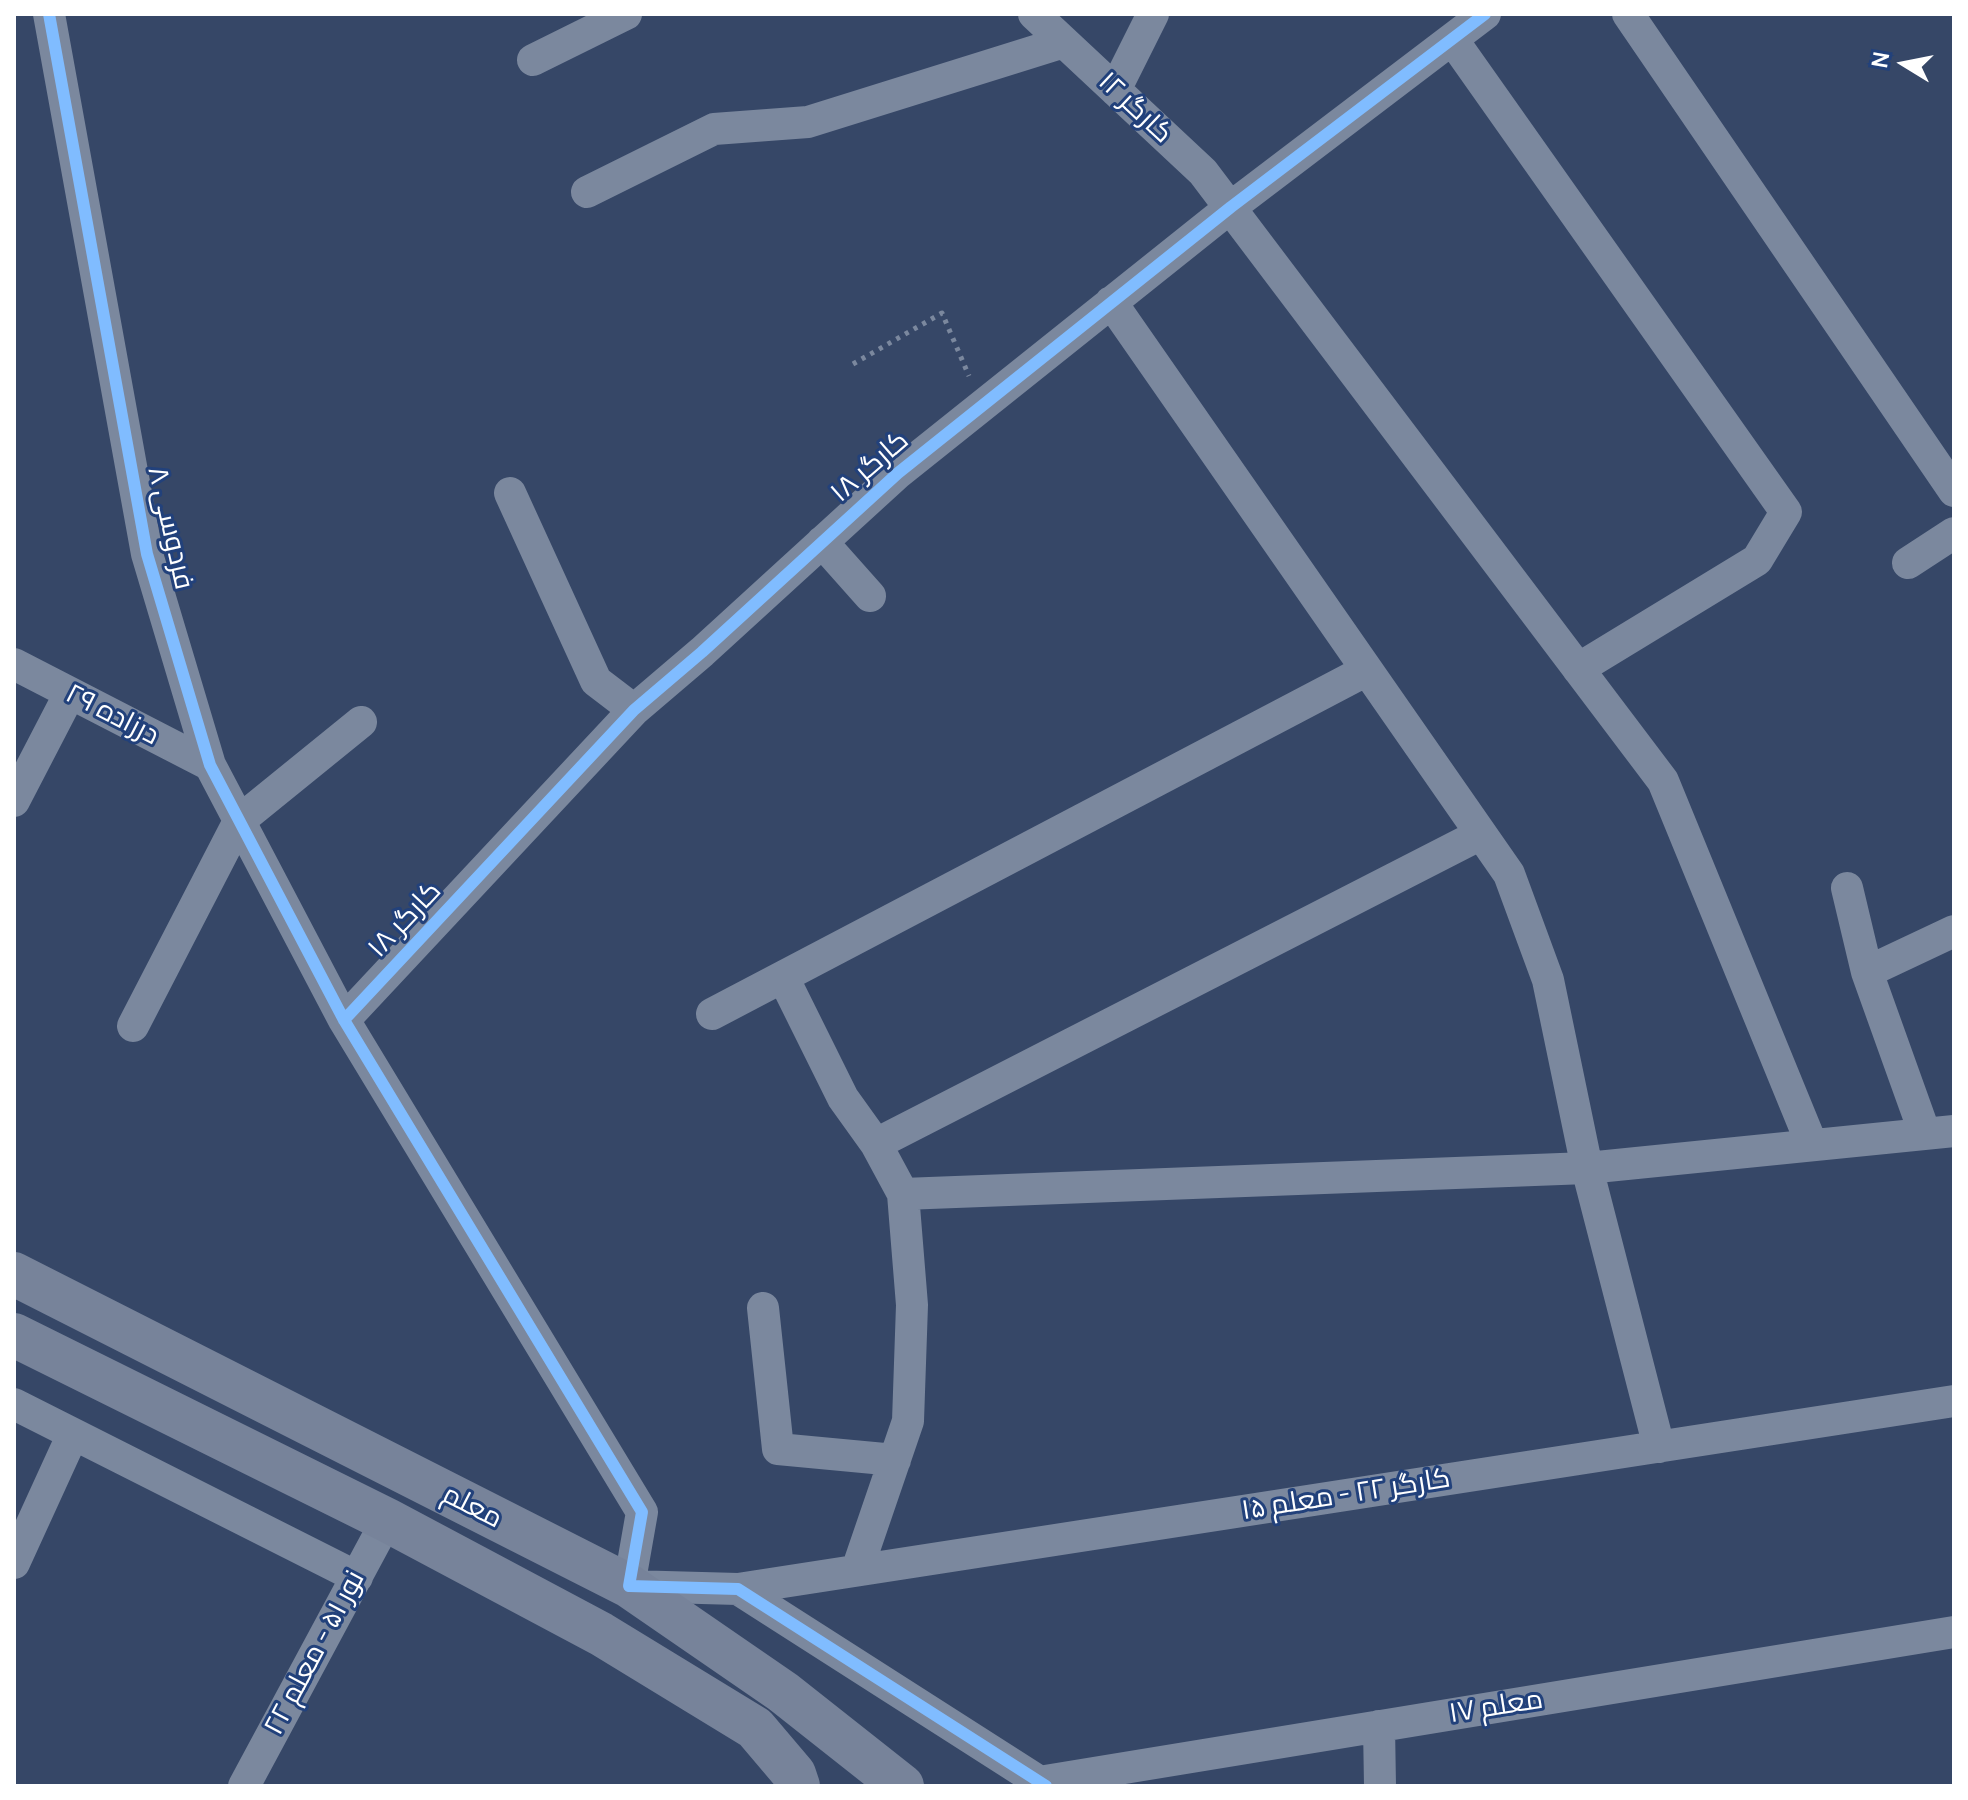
<!DOCTYPE html>
<html>
<head>
<meta charset="utf-8">
<style>
  body { margin:0 }
  #map { position:relative; width:1968px; height:1800px; overflow:hidden; background:#364767; font-family:Manrope,sans-serif }
  canvas { display:block }
  .frame { position:absolute; inset:0; border:16px solid #fff; pointer-events:none }
  .north { position:absolute; left:1864px; top:24px; width:80px; height:80px; -webkit-text-stroke:6px #22417b; paint-order:stroke; rotate:280deg; font-size:22px; font-weight:700; line-height:32px; text-align:center; color:#fff }
  .north::after { content:''; display:block; margin:auto; width:28px; height:36px; background:#fff; clip-path:polygon(50% 0,100% 100%,50% 72%,0 100%) }
</style>
</head>
<body>
<div id="map">
<canvas width="1968" height="1800"></canvas>
<div class="frame"></div>
<div class="north">N</div>
</div>
<script>
const ctx = document.querySelector('canvas').getContext('2d');
ctx.lineJoin = 'round';
function strokePath(path, color, width, dash) {
  ctx.strokeStyle = color;
  ctx.lineWidth = width;
  ctx.lineCap = dash ? 'butt' : 'round';
  ctx.setLineDash(dash || []);
  ctx.stroke(path);
}
function drawText(font, color, halo, rows, align = 'center') {
  ctx.font = font + ' Manrope,Cairo,sans-serif';
  ctx.lineWidth = 6;
  ctx.setLineDash([]);
  ctx.textBaseline = 'middle';
  ctx.strokeStyle = halo;
  ctx.fillStyle = color;
  for (const [text, x, y, turn = 0] of rows) {
    ctx.save();
    ctx.translate(x, y);
    ctx.rotate((+turn || 0) * Math.PI / 180);
    ctx.textAlign = isNaN(turn) ? turn : align;
    if (halo) ctx.strokeText(text, 0, 0);
    ctx.fillText(text, 0, 0);
    ctx.restore();
  }
}
const path = new Path2D(`
  M853,364l89,-51 27,63`);
const street = new Path2D(`
  M49,14l98,540 63,211 134,255 298,492 -13,74 109,3 308,197
  M1034,14l169,158 460,609 149,364
  M1628,14l326,477
  M1452,39l334,473 -29,48 -179,109
  M533,60l93,-46
  M1115,90l38,-76
  M587,192l127,-63 94,-7 256,-80
  M1111,302l398,572 39,106 39,188 72,279
  M510,493l86,188 38,29
  M822,542l48,54
  M1908,563l46,-30
  M14,664l196,101
  M14,801l56,-108
  M1847,888l20,84 58,162
  M1867,972l87,-41
  M783,977l60,121 33,46 27,50 9,111 -4,116 -51,149
  M712,1014l655,-344
  M344,1020l290,-310 68,-58 196,-179 333,-266 254,-193
  M133,1026l106,-205 122,-99
  M876,1144l605,-310
  M903,1194l684,-26 367,-37
  M763,1308l15,141 117,11
  M14,1404l343,173
  M14,1563l59,-129
  M738,1589l1216,-188
  M1379,1726l1,60
  M1039,1782l915,-150
  M244,1786l143,-266`);
const secondary = new Path2D(`
  M14,1274l615,312 154,106 119,94
  M14,1335l373,185 214,114 154,94 39,46 4,12`);
const cycleway = new Path2D(`
  M49,14l98,540 63,211 134,255 298,492 -13,74 109,3 308,197
  M344,1020l290,-310 68,-58 196,-179 333,-266 254,-193`);
const streetNames = [
  ["کارگر ۱۲",1135,108,43],
  ["کارگر ۱۸",870,467,-41],
  ["فردوسی ۸",170,528,77],
  ["درزاده ۲۹",112,715,27],
  ["کارگر ۱۸",405,920,-47],
  ["کارگر ۲۲ - معلم ۱۵",1346,1495,-9],
  ["معلم",472,1507,27],
  ["نور ۵۱ - معلم ۲۲",315,1653,-62],
  ["معلم ۱۷",1496,1707,-9]
];
strokePath(path, '#7b889e', 5, [4, 6]);
strokePath(street, '#7b889e', 32);
strokePath(secondary, '#77839a', 44);
strokePath(cycleway, '#80bcff', 12);
drawText('28px', '#fff', '#22417b', streetNames);
</script>
</body>
</html>
